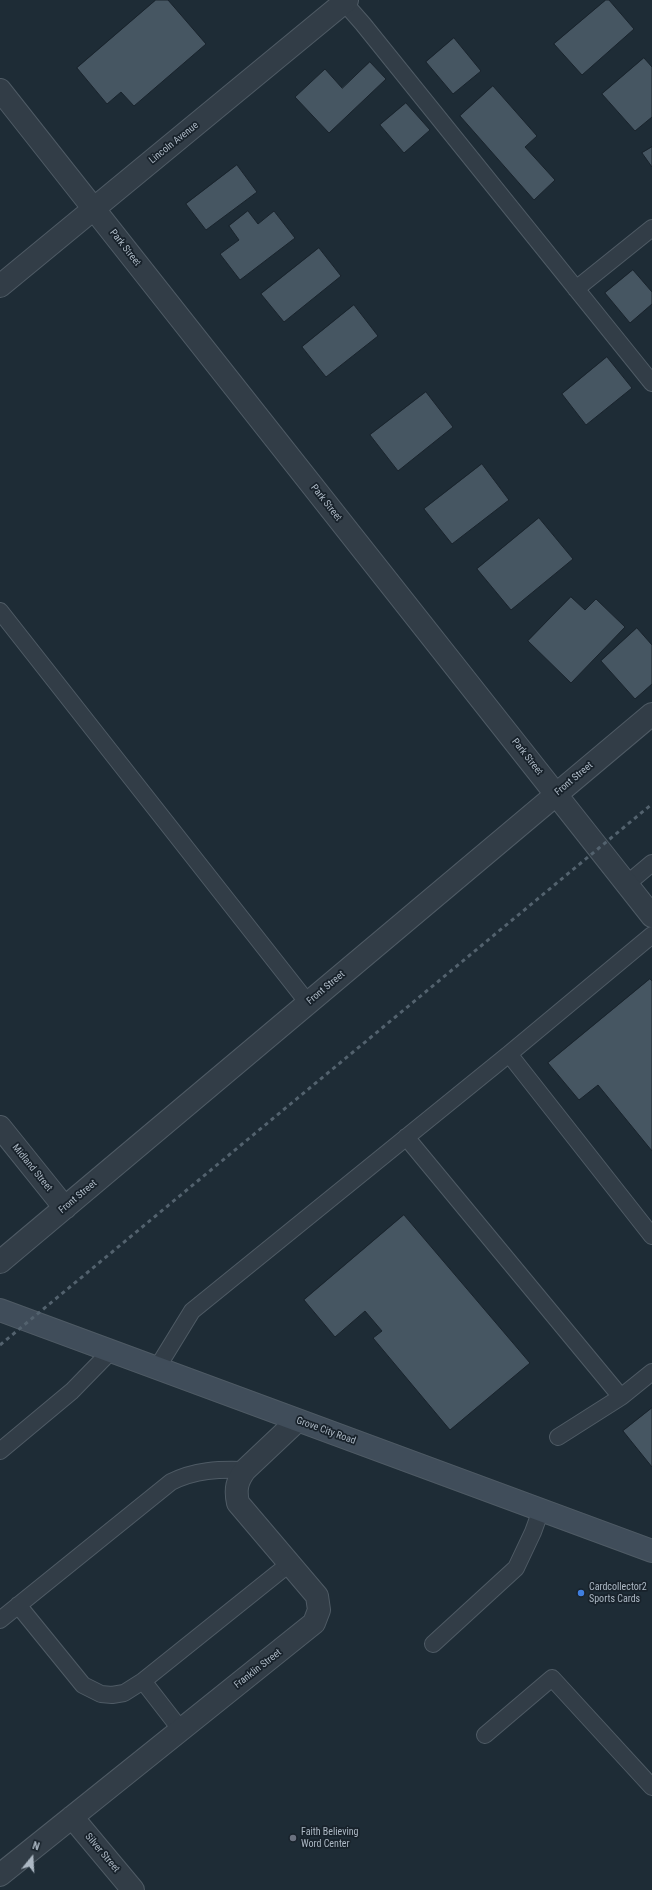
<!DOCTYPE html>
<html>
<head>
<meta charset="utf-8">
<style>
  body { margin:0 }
  #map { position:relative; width:652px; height:1890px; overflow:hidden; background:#1e2c36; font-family:"Roboto Condensed",sans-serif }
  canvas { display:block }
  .north { position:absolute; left:12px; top:1838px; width:40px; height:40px; -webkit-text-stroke:3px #18222b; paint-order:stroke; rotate:18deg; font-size:11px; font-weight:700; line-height:16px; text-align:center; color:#acb8c4 }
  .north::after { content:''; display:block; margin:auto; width:14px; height:18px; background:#acb8c4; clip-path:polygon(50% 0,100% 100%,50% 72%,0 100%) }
</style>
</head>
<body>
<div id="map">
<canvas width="652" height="1890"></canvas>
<div class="north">N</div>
</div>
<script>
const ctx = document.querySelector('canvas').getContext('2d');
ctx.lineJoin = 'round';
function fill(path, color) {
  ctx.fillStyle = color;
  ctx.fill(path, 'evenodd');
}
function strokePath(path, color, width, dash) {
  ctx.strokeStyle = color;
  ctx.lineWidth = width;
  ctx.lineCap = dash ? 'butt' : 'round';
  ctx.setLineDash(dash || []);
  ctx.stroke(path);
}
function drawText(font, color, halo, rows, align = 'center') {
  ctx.font = font + ' "Roboto Condensed",sans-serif';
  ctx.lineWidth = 3.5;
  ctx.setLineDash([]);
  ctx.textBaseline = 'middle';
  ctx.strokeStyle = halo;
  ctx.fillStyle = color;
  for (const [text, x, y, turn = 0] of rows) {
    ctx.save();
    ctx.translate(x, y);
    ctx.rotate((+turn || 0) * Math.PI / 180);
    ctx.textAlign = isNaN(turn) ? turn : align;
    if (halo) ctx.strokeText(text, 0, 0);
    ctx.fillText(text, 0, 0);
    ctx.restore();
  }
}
const building = new Path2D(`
  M156,0h12l38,44 -72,62 -13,-14 -14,12 -30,-36z
  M606,0h3l25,29 -52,46 -28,-31z
  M454,38l27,33 -28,23 -27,-32z
  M644,58l8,9v50l-17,14 -33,-37z
  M370,62l16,17 -57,54 -34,-36 30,-28 17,19z
  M493,86l44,50 -12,11 30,33 -21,20 -74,-84z
  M406,103l24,27 -26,23 -24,-28z
  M652,147v20l-10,-14z
  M237,165l20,27 -51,38 -20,-26z
  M248,211l10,13 16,-13 21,27 -55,42 -20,-26 19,-14 -10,-14z
  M319,248l22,28 -57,46 -23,-28z
  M633,270l19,22v12l-22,19 -25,-30z
  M354,305l24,31 -52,41 -24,-30z
  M607,357l25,31 -46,37 -24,-31z
  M426,392l27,35 -55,44 -28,-36z
  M482,464l27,36 -57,44 -28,-35z
  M539,518l34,41 -62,51 -34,-41z
  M571,597l14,13 11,-11 29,28 -54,56 -43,-42z
  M637,628l15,17v39l-17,15 -34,-38z
  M650,979l2,2v170l-54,-66 -19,15 -31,-37z
  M404,1215l126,148 -80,67 -77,-92 9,-7 -17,-20 -30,26 -31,-37z
  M652,1408v59l-29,-36z`);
const lane = new Path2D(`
  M342,0l21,24 289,359
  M576,289l76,-61
  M0,611l308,392
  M627,884l25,-21
  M509,1054l143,182
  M406,1137l215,260 31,-25
  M157,1368l35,-57 317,-257 143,-119
  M558,1437l63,-40
  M0,1451l72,-60 39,-40
  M18,1605l65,80 18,9 11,1 12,-2 19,-12 146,-117
  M0,1620l171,-138c24,-12 48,-13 74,-12
  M433,1644l83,-76 17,-36 8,-22
  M143,1681l38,49
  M485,1735l67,-57 100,109`);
const street = new Path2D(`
  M0,90l652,826
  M0,286l347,-286
  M0,1127l65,81
  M0,1262l652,-548
  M72,1817l61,73
  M0,1875l314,-252 5,-13 -2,-14 -79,-93c-3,-14 -1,-22 7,-33l52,-49`);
const secondary = new Path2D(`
  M0,1310l652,241`);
const rail = new Path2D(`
  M0,1345l652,-541`);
const markers = [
  [581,1593,4,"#3f7fe0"],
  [293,1838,4,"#6b7280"]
];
const streetNames = [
  ["Lincoln Avenue",174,143,-39],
  ["Park Street",125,248,52],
  ["Park Street",326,503,52],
  ["Park Street",527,757,52],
  ["Front Street",574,779,-40],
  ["Front Street",326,988,-40],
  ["Midland Street",32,1168,51],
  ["Front Street",78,1197,-40],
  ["Grove City Road",326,1431,20],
  ["Franklin Street",258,1669,-38],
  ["Silver Street",102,1853,50]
];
const poiNames = [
  ["Cardcollector2",589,1587],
  ["Sports Cards",589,1599],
  ["Faith Believing",301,1832],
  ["Word Center",301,1844]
];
fill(building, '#465662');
strokePath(building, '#1a242d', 1);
strokePath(lane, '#4f5b65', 18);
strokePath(street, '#4f5b65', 24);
strokePath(secondary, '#4f5b65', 24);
strokePath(lane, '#323d47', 16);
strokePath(street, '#323d47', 22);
strokePath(secondary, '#404d5a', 22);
strokePath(rail, '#53626e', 3, [4, 4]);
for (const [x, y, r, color] of markers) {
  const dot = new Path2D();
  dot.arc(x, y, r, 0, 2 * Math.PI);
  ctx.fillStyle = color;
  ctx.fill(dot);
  strokePath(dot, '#18222b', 1.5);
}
drawText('10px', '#acb8c4', '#18222b', streetNames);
drawText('10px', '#acb8c4', '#18222b', poiNames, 'left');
</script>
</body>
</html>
